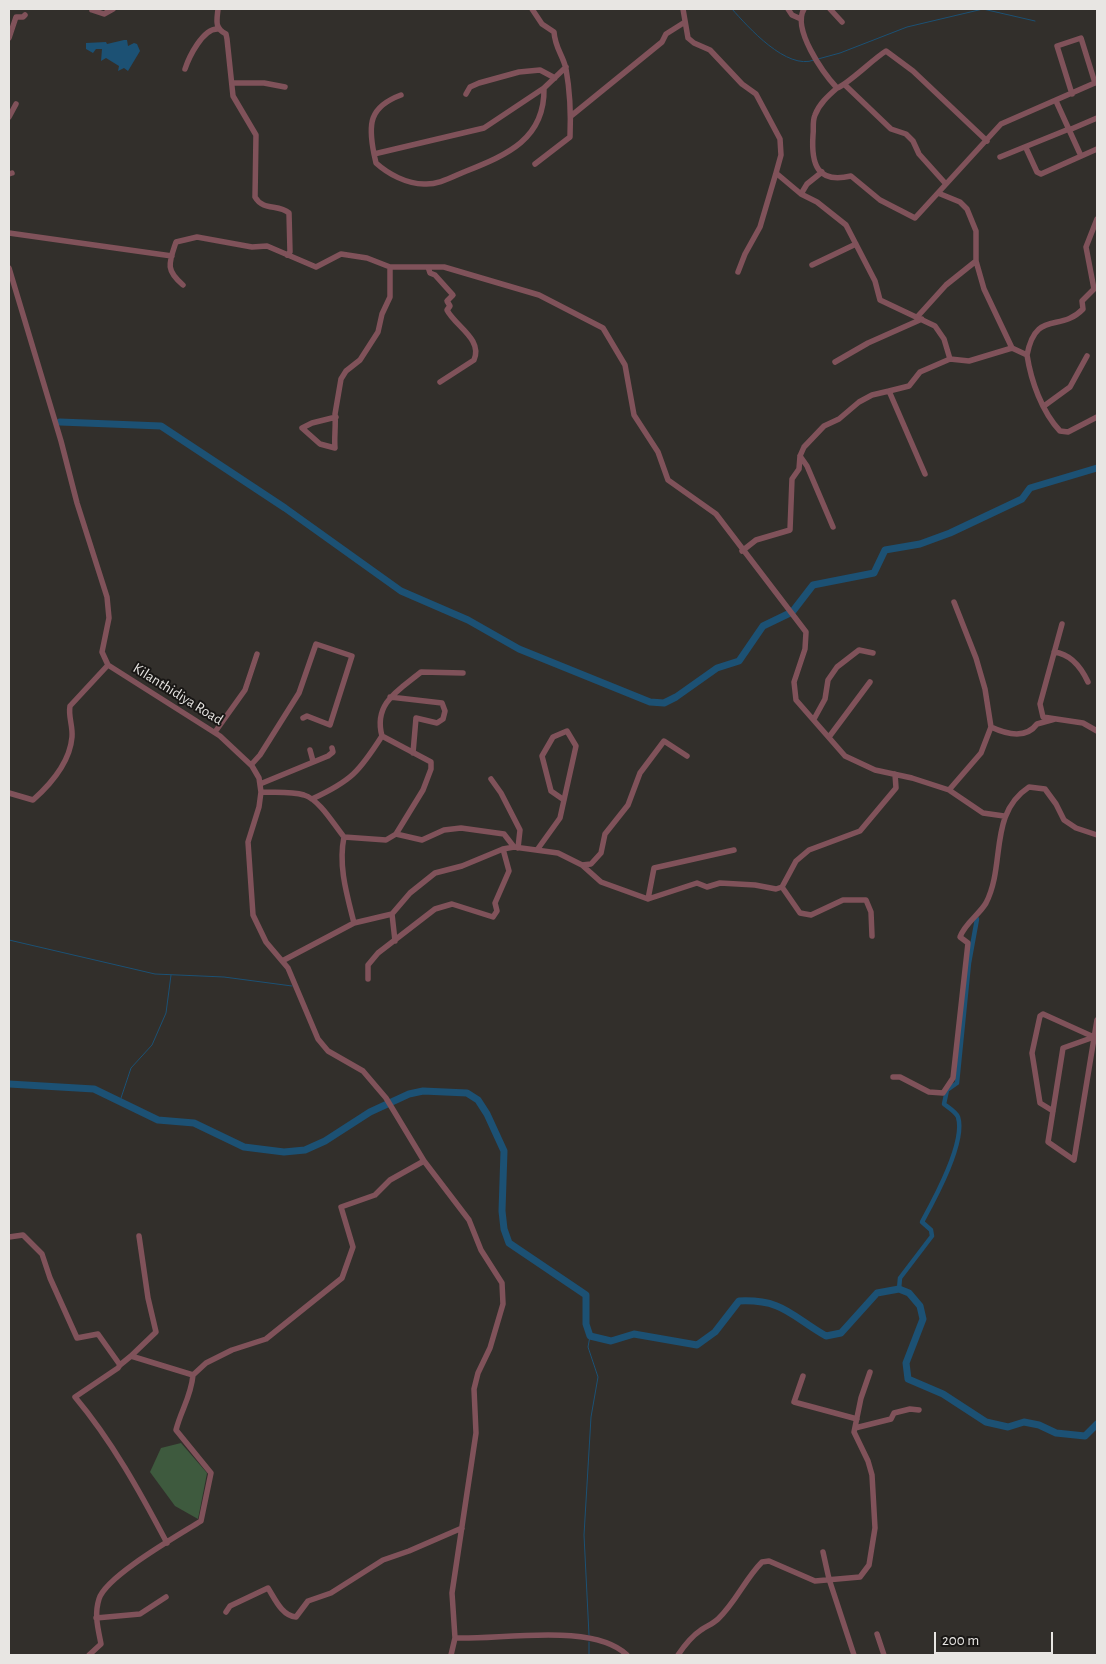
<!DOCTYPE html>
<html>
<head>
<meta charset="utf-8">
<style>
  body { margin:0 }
  #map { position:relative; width:1106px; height:1664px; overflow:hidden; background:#322f2b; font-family:"Alegreya Sans",sans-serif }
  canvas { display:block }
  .frame { position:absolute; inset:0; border:10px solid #e8e6e3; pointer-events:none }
  .scale { position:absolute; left:934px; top:1632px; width:119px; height:22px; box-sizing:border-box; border:2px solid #e8e6e3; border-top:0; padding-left:6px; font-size:15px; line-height:18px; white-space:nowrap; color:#e8e6e3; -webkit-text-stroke:4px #191715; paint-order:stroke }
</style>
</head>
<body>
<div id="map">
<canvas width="1106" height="1664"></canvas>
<div class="frame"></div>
<div class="scale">200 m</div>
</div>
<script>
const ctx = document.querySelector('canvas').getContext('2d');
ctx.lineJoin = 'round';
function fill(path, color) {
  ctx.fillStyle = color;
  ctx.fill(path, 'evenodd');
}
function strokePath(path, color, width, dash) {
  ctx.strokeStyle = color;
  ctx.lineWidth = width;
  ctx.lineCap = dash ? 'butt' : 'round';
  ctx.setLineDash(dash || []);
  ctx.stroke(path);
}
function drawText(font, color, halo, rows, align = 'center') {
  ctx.font = font + ' "Alegreya Sans",sans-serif';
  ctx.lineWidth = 4;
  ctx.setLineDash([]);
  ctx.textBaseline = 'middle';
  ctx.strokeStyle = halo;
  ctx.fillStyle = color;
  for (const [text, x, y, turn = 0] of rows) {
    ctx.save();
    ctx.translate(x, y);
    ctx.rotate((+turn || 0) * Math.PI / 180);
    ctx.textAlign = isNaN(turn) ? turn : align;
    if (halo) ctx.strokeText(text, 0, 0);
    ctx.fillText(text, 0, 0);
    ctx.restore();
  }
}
const green = new Path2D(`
  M181,1443l26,30 -9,46 -23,-13 -25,-34 11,-24z`);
const water = new Path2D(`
  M124,40h3l1,6 6,-3 3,1 3,7 -12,20 -4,-3 -6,3 1,-5 -13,-8 -5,3 1,-12h-6l-3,4 -7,-4v-6l20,-1 1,2z`);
const stream = new Path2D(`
  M732,9c16,18 55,62 82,51
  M818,59l22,-6 67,-26 76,-18 52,12
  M9,940l146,34 69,3 68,9
  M120,1101l11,-33 21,-23 14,-32 5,-38
  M589,1635l-5,-100 7,-118 7,-40 -10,-30 2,-11
  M589,1655v-13`);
const canal = new Path2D(`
  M899,1289l1,-11 32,-42 -1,-6 -9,-8c12,-22 44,-80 36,-105 -2,-5 -9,-9 -14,-13l3,-14 10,-7 12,-120 8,-44`);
const river = new Path2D(`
  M60,422l101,4 124,82 116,83 67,29 51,29 131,53 14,1 12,-6 41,-29 22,-7 24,-35 27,-13
  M793,611l20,-26 61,-12 11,-23 35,-6 30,-11 72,-34 8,-11 67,-20
  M9,1084l85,5 64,31 36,3 50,24 40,5 21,-2 20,-9 45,-29 39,-18 14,-3 44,2 11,7 9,14 17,37 -2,60 2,18 5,14 77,52v29l4,12 21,5 23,-7 63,11 18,-13 24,-31c44,-2 52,15 87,35l15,-3 36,-40 22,-4 10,4 11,13 3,13 -17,44 2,16 35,15 43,28 22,5 16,-5 15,3 17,8 29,3 12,-12`);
const minor = new Path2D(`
  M218,9c-1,11 -4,19 8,25l1,5 6,57 23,39 -1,62c8,14 23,7 34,16l1,39 -3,3
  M532,9l10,15 12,8c1,16 9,23 12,37 4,22 5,45 4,68l-35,27
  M683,9l5,29 6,5 16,7 32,34 14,10 24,45 1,16 -5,18 25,21 16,8 29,23 29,56 5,19 55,26 9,13 6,20
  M788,9l4,6 9,4
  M804,9c-12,20 19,64 33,79 10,-3 36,-29 49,-37l27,20 74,70
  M830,9l12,13
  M92,10l12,4 9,-5
  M9,38l7,-21h7l2,-2
  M185,69c4,-12 18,-41 33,-40
  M232,83h32l21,4
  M845,85l46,44 15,5 7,7 6,13 26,29
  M544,88c1,52 -38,67 -80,84 -12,5 -26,13 -40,12 -17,0 -36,-10 -48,-21l-2,-9 110,-26 60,-40 22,-21
  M837,88c-9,8 -18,16 -22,27 -3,7 -1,14 -2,20 -2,29 4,49 38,41l29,24 35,18 86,-94 96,-42
  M466,94l4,-7 9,-4 40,-11 21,-2 15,8
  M1072,94l-15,-48 24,-8 14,45
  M1056,101l25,55
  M571,116l91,-74 4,-8 19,-12
  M9,117l7,-13
  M1069,130l28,-12
  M1026,148l11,24 4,2 56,-25
  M374,154c-6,-30 -5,-47 27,-59
  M1000,157l69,-28
  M9,174l3,-1
  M938,193l22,9 7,7 9,22v30l8,28 28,59 15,7c4,26 15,57 33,76l8,1 29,-15
  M801,194l6,-10 15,-12
  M9,233l163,23
  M812,265l44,-21
  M428,267l2,6 5,2 18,20 -6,6 3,5 -3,4c8,16 36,29 27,50l-34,22
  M9,268l52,173 16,62 30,94 2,21 -7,34 6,13 112,71 32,30 7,12 2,14 -2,15 -11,35 5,73 13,27 22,26 30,71 10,12 35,20 23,27 38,63 45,59 12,30 21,33 1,21 -13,44 -12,25 -4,16 2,44 -24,160 3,45 -4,17
  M738,272l7,-18 15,-27 16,-54
  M183,285c-18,-15 -14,-22 -7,-43l21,-5 55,10 15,-1 49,21 25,-13 26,4 23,9h54l95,28 64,33 22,37 9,50 24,37 10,28 48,34 90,118 -1,17 -11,33 2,18 49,56 30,14 37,8 37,12 34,23 21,3
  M918,316l28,-31 30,-24
  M1027,355c9,-46 33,-22 56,-46l-1,-8 12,-12 -8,-42 11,-28
  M835,362l33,-19 54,-24
  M1044,406l26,-19 17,-31
  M336,417l-24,6 -10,5 18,16 15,4c-1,-11 1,-22 0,-34l6,-35 5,-8 14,-11 18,-28 4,-18 8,-17v-30
  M800,456l7,10 26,61
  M925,474l-36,-83 20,-5 11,-14 30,-13 19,2 43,-13
  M742,551l14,-11 34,-10 2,-51 7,-10 1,-13 4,-9 20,-21 15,-7 20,-17 13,-7 17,-4
  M1062,624l-22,80 3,13 40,6 14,8
  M1054,652c17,2 27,15 34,30
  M390,697l52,6 3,8 -2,8 -6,4 -21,-5 -3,35
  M814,719l11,-20 3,-19 9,-13 22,-17 14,3
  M991,727c15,7 35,12 46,-3l18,-5
  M215,732l30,-42 12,-36
  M382,736c-9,-33 17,-46 39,-64l42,1
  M829,737l41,-55
  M310,750l3,11
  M251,765l9,-10 39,-62 17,-49 36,12 -22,69 -23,-9 -4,2
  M491,779l10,14 19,37 -2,18
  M260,784l68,-28 5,-4 -1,-4
  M949,790l32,-37 10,-26 -6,-38 -9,-31 -22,-56
  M261,792c14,1 29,-1 43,3 16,5 30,30 40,42l42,3 10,-6 27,-44 8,-21v-7l-49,-26c-23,36 -31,45 -70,63
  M9,793l24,7c18,-16 37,-39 39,-63 1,-11 -4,-21 -2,-31l38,-41
  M396,834l26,6 22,-10 17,-2 43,6 10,13
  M344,837c-6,29 3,58 10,86
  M537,850l23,-32 16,-72 -9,-15 -14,6 -11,19 9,35 13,9
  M582,865l9,-1 10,-11 4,-19 23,-29 12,-32 24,-32 23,15
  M782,887l18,26 11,2 32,-15h23l5,12 1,24
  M648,899l6,-31 80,-18
  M395,941l-3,-27 18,-21 25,-20 27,-7 41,-17
  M284,960l70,-37 38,-9
  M368,979v-14l10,-12 57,-44 17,-5 41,13 4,-6 -2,-8 14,-32 -6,-22 11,-2 44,6 24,12 19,17 47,17 49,-16 10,4 13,-4 35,2 21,4 6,-2 14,-26 13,-11 51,-19 36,-43 -1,-14
  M1094,1037l-31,11 -15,94 26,18 23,-140
  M893,1077h7l29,15 14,1 10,-15 15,-135 -8,-6c5,-14 19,-22 26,-34 20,-39 2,-89 43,-116l16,2 11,15 8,16 12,8 21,7
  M1053,1111l-13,-8 -8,-50 8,-37 3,-2 53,24
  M9,1237l14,-2 19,19 8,24 27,60 21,-4 22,31 11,-9 62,19
  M131,1356l25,-24 -8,-34 -9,-62
  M120,1365l-2,3 -43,29c37,44 65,95 92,146
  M803,1376l-9,26 63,17
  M855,1428l36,-9 3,-6 16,-4 9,1
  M823,1552l6,27 25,76
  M226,1612l4,-6 38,-18c7,11 14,28 28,29l12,-16 23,-8 52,-33 26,-9 53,-23
  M96,1618l44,-4 26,-17
  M877,1634l7,21
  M455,1638c45,2 138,-16 172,17
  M89,1655l12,-11c-3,-16 -7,-29 -2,-45 7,-23 80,-64 102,-78l10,-48 -35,-43c5,-20 15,-33 17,-55l13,-12 26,-13 34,-11 76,-61 11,-31 -12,-40 34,-12 15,-15 34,-19
  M678,1655c6,-9 14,-19 23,-25 5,-4 12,-6 17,-11 18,-17 27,-40 44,-57l7,-1 46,20 45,-4 9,-12 6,-37 -3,-53 -4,-14 -14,-29 7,-34 9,-26`);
const streetNames = [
  ["Kilanthidiya Road",178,694,32]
];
fill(green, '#3e5a3e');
fill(water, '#1c5174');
strokePath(stream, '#1c5174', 1);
strokePath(canal, '#1c5174', 4.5);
strokePath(river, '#1c5174', 7);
strokePath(minor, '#80525a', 5.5);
drawText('15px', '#e8e6e3', '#191715', streetNames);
</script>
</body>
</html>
